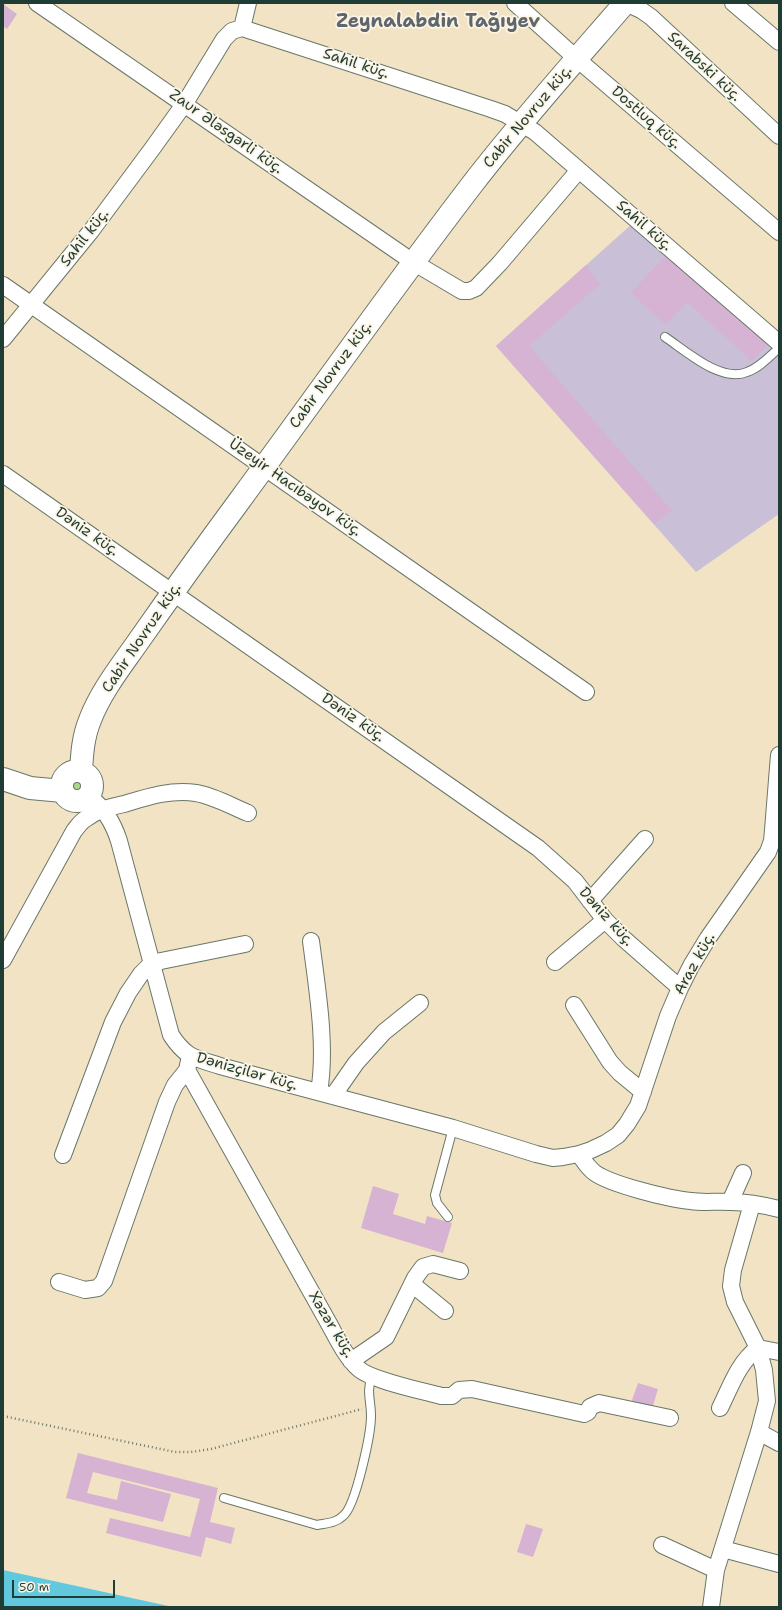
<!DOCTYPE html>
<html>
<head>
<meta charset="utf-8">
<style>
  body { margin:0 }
  #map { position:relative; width:782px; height:1610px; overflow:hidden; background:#f2e3c5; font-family:"Shantell Sans",sans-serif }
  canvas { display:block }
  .frame { position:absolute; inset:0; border:4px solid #1f3d34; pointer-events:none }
  .scale { position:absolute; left:12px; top:1580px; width:103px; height:18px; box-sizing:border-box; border:2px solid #1f3d34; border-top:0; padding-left:5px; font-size:12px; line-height:14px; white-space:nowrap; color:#1f3d34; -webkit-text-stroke:3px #fcf5e5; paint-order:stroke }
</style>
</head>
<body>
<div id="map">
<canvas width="782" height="1610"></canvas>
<div class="frame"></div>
<div class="scale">50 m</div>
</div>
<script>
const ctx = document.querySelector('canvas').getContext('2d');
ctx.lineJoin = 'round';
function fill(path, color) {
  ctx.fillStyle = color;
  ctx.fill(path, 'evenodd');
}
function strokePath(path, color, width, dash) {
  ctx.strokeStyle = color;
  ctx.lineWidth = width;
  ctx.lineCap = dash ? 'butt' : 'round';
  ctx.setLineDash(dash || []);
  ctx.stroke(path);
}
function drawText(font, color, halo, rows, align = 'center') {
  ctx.font = font + ' "Shantell Sans",sans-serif';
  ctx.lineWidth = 3.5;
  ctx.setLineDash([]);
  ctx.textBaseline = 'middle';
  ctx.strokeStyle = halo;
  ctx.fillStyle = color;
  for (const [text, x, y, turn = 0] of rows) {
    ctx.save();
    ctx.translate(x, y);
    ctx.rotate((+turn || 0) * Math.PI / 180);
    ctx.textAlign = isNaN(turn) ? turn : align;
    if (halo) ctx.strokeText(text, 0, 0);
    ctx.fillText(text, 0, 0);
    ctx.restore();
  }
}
const industrial = new Path2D(`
  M633,223l146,131v160l-83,58 -200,-226z`);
const green = new Path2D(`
  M70 786a7 7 0 1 1 14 0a7 7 0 1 1-14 0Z`);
const water = new Path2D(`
  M3,1570l170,37h-170z`);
const building = new Path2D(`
  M3,4l14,10 -10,15 -4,-3z
  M668,253l100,91 -16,17 -65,-59 -21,23 -35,-32z
  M586,265l14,19 -71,62 143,165 -18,13 -158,-178z
  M373,1186l26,8 -6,20 32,10 2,-8 25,7 -9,30 -82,-25z
  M638,1383l20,6 -6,20 -21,-6z
  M78,1453l140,35 -8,34 25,6 -4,16 -25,-7 -5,20 -95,-24 4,-15 80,19 10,-38 -107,-27 -6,21 30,7 4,-19 50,13 -8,28 -97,-24z
  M526,1524l17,5 -10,28 -16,-5z`);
const path = new Path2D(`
  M3,1416l172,36h16l20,-3 151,-40`);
const service = new Path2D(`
  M665,337c21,14 56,46 82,35 12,-4 22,-15 32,-24
  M448,1217l-11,-14 -2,-8 18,-67
  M224,1498l93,27c10,-2 19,-2 26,-9 13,-10 28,-83 28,-100 0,-16 -5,-24 1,-40`);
const minor = new Path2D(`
  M37,3l376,259 49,29h7l7,-3 24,-25 79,-93
  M515,3l62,56 202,173
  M626,3l15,7 10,7 128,119
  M733,3l46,39
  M242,28l6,-25
  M3,285l583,407
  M3,339l88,-108 61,-82 33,-46 39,-64 8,-8 10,-3 249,81 14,5 30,18 244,211
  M3,474l535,374 37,33 30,39 18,18 57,50
  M88,796c16,11 25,26 31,45l52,194c15,23 24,23 49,31l233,62 83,26 17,4 10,-1 16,-3 12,-4 15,-7 12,-8 9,-11 11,-18 30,-90 12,-28 11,-22 17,-28 60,-86 4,-11 1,-11 6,-75
  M590,901l55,-62
  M311,941c6,47 16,105 8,151
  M3,960l71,-129c4,-5 7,-10 13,-13 10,-8 24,-11 37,-14 23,-7 47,-15 72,-11 18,3 35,13 52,20
  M555,962l50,-42
  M574,1005l36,57 10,11 23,19
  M190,1056l-3,14 141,252c9,16 17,34 31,47 12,11 64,22 82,27h11l7,-6 13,-1 112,25 4,-2 2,-5 9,-4 71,15
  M333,1096l23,-33 28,-31 36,-29
  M579,1154c5,7 9,14 16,19 17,12 75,26 96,28 13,2 26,0 40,1 16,0 32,3 48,7
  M63,1155l50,-133 15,-29 13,-19 10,-10 10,-3 84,-17
  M730,1202l13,-29
  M59,1282l26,8 13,-2 6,-7 63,-179 8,-17 12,-15
  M412,1284l33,27
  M351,1361l35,-24 29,-59 8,-11 10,-3 27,7
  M720,1408c11,-22 18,-45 38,-60l21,4
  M759,1432l20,11
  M662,1545l54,25
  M723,1549l56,15
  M711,1607l5,-37 43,-138 8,-31 -3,-31 -6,-22 -23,-46 -4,-16 2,-16 19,-66`);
const secondary = new Path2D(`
  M81,771c1,-17 2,-34 9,-51 11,-29 32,-55 50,-81 33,-47 66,-93 100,-139 78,-106 154,-214 234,-318 48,-62 100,-120 151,-179
  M62 786a15 15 0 1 1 30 0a15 15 0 1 1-30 0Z
  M3,779l27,9 33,3`);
const streetNames = [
  ["Sahil küç.",356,64,18],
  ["Sarabski küç.",704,67,43],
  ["Cabir Novruz küç.",528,117,-50],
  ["Dostluq küç.",646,118,41],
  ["Zaur Ələsgərli küç.",226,132,35],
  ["Sahil küç.",644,226,41],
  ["Sahil küç.",85,238,-52],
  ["Cabir Novruz küç.",331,375,-54],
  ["Üzeyir Hacıbəyov küç.",295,488,35],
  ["Dәniz küç.",87,532,35],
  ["Cabir Novruz küç.",142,638,-56],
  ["Dәniz küç.",353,718,35],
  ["Dәniz küç.",606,917,48],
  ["Araz küç.",695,964,-61],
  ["Dәnizçilәr küç.",247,1072,16],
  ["Xəzər küç.",331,1325,59]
];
const districtNames = [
  ["Zeynalabdin Tağıyev",438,22]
];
fill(industrial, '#c9bfd7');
fill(green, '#aed984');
fill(water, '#61c8de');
fill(building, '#d6b2d3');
strokePath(service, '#697767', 10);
strokePath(minor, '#697767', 18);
strokePath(secondary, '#697767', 24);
strokePath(path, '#697767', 2.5, [1, 3]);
strokePath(service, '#fff', 8);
strokePath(minor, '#fff', 16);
strokePath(secondary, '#fff', 22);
drawText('15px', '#1f3d34', '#fcf5e5', streetNames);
drawText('bold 19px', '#5f666c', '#fcf5e5', districtNames);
</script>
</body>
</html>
